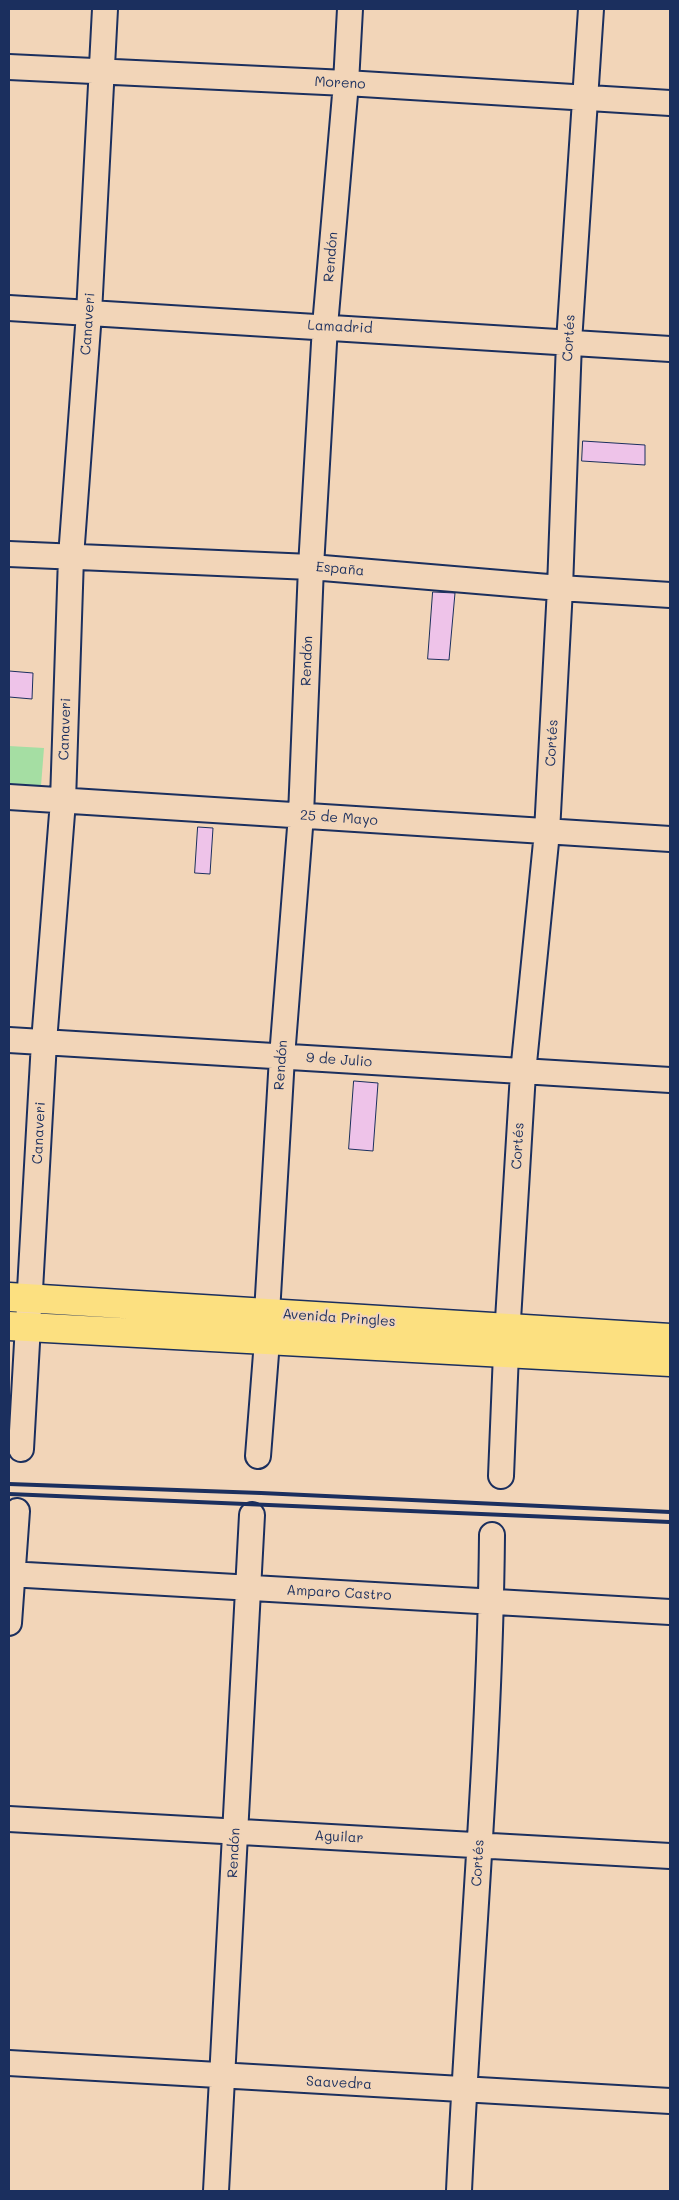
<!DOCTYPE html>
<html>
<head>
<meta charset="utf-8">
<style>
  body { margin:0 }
  #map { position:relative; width:679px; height:2200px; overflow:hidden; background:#f2d5b8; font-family:Mali,sans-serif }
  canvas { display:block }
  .frame { position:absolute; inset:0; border:10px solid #1b2f5e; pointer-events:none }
</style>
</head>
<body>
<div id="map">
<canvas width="679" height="2200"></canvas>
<div class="frame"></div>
</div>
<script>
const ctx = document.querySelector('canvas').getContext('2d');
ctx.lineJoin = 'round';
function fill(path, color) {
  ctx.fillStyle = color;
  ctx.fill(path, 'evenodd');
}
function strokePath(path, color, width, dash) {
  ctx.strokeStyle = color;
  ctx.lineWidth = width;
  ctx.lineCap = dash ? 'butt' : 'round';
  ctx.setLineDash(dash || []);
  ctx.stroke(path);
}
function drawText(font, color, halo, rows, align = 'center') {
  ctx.font = font + ' Mali,sans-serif';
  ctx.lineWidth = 4;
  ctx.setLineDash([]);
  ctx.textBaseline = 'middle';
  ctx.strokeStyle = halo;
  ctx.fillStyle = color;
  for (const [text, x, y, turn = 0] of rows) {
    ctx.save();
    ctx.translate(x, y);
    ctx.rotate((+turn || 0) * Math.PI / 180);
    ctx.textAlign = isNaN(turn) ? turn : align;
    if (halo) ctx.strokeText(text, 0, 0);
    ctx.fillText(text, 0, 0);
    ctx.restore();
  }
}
const green = new Path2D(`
  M9,746l35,2 -3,38 -32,-2z`);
const building = new Path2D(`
  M583,441l62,4v20l-63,-4z
  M433,592l22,1 -6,67 -21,-1z
  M9,671l24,2 -1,26 -23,-2z
  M198,827l15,1 -3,46 -15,-1z
  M354,1081l24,2 -5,68 -24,-2z`);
const minor = new Path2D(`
  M9,67l337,16 324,20
  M9,308l661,41
  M9,554l302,13 249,21 110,7
  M9,797l661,42
  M9,1040l661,40
  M267,1313l15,-256 19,-242 10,-248 14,-241 21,-243 4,-74
  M21,1449l23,-407 19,-241 8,-244 18,-244 16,-304
  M258,1456l9,-115
  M501,1476l5,-123 17,-280 24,-241 13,-244 9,-246 22,-333
  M9,1574l661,38
  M9,1623l8,-112
  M9,1819l661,37
  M9,2063l661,38
  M216,2191l36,-676
  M459,2191c10,-218 31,-437 33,-656`);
const major = new Path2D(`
  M9,1297l661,41
  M9,1326l661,36`);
const rail = new Path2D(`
  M9,1484l252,9 409,19
  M9,1494l661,28`);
const streetNames = [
  ["Moreno",340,83,3],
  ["Rendón",331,257,-85],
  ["Canaveri",88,324,-86],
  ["Lamadrid",340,327,3],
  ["Cortés",569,338,-87],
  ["España",340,569,5],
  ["Rendón",307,661,-88],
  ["Canaveri",65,729,-88],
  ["Cortés",552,743,-87],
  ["25 de Mayo",339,818,4],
  ["9 de Julio",339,1060,4],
  ["Rendón",281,1065,-86],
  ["Canaveri",39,1133,-87],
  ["Cortés",518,1146,-87],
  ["Avenida Pringles",339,1318,4],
  ["Amparo Castro",339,1593,3],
  ["Aguilar",339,1837,3],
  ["Rendón",234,1853,-87],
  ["Cortés",478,1863,-87],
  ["Saavedra",339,2083,3]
];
fill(green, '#a5dea3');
fill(building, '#eec3e9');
strokePath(building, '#1b2f5e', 1);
strokePath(minor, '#1b2f5e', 28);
strokePath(major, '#1b2f5e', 31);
strokePath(minor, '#f2d5b8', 24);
strokePath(major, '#fce080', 28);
strokePath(rail, '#1b2f5e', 4);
drawText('14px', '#1b2f5e', '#f2d5b8', streetNames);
</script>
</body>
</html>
